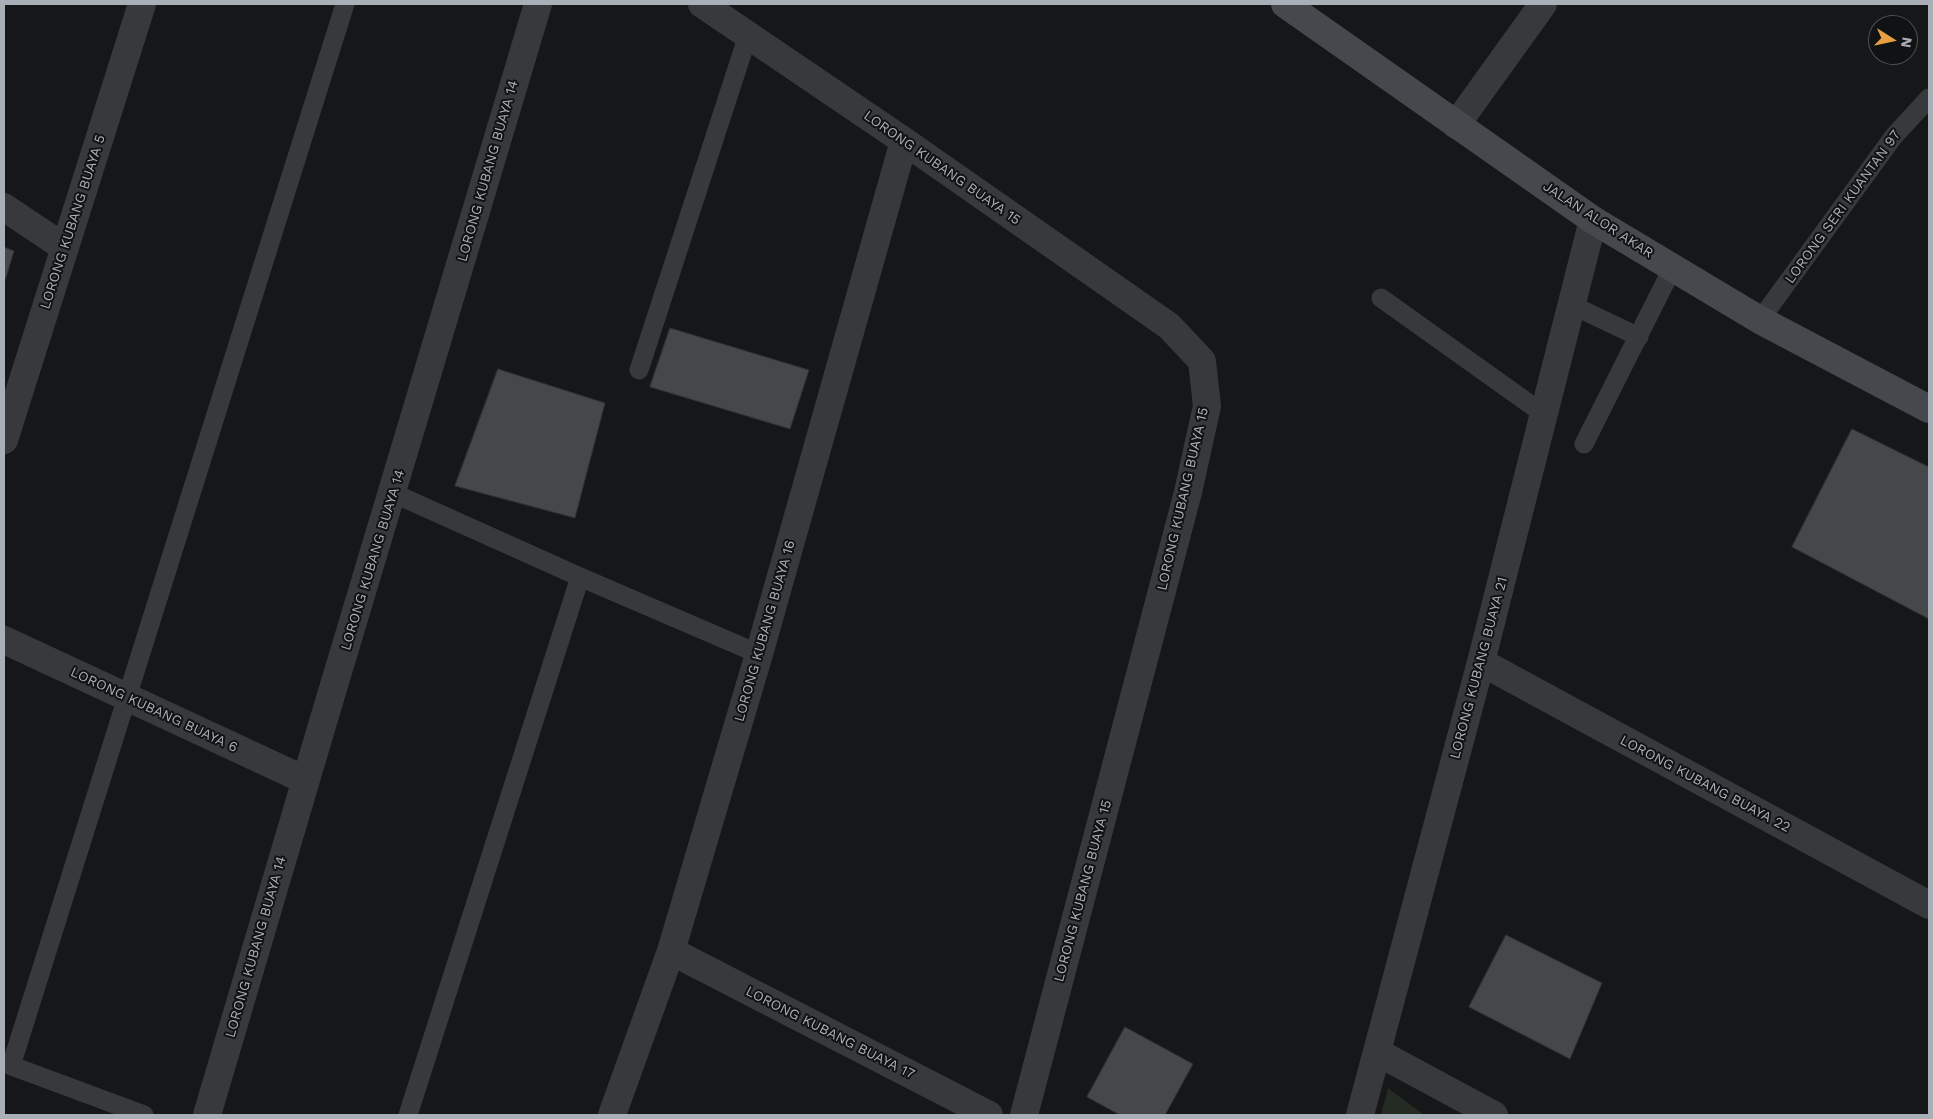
<!DOCTYPE html>
<html>
<head>
<meta charset="utf-8">
<style>
  body { margin:0 }
  #map { position:relative; width:1933px; height:1119px; overflow:hidden; background:#161718; font-family:"Work Sans",sans-serif }
  canvas { display:block }
  .frame { position:absolute; inset:0; border:5px solid #a9afb7; pointer-events:none }
  .north { position:absolute; left:1868px; top:15px; width:50px; height:50px; box-sizing:border-box; background:#111213; border:1px solid #4e5155; border-radius:50%; rotate:100deg; font-size:14px; font-weight:700; line-height:20px; text-align:center; color:#a9afb7 }
  .north::after { content:''; display:block; margin:auto; width:18px; height:22px; background:#e79f40; clip-path:polygon(50% 0,100% 100%,50% 72%,0 100%) }
</style>
</head>
<body>
<div id="map">
<canvas width="1933" height="1119"></canvas>
<div class="frame"></div>
<div class="north">N</div>
</div>
<script>
const ctx = document.querySelector('canvas').getContext('2d');
ctx.lineJoin = 'round';
function fill(path, color) {
  ctx.fillStyle = color;
  ctx.fill(path, 'evenodd');
}
function strokePath(path, color, width, dash) {
  ctx.strokeStyle = color;
  ctx.lineWidth = width;
  ctx.lineCap = dash ? 'butt' : 'round';
  ctx.setLineDash(dash || []);
  ctx.stroke(path);
}
function drawText(font, color, halo, rows, align = 'center') {
  ctx.font = font + ' "Work Sans",sans-serif';
  ctx.lineWidth = 4;
  ctx.setLineDash([]);
  ctx.textBaseline = 'middle';
  ctx.strokeStyle = halo;
  ctx.fillStyle = color;
  for (const [text, x, y, turn = 0] of rows) {
    ctx.save();
    ctx.translate(x, y);
    ctx.rotate((+turn || 0) * Math.PI / 180);
    ctx.textAlign = isNaN(turn) ? turn : align;
    if (halo) ctx.strokeText(text, 0, 0);
    ctx.fillText(text, 0, 0);
    ctx.restore();
  }
}
const green = new Path2D(`
  M1388,1088l36,27h-43z`);
const building = new Path2D(`
  M4,247l10,4 -10,33z
  M670,328l139,42 -19,59 -140,-42z
  M498,369l107,34 -30,115 -120,-32z
  M1852,429l77,38v152l-137,-72z
  M1506,935l96,48 -32,76 -101,-52z
  M1125,1027l68,37 -28,51h-45l-33,-18z`);
const service = new Path2D(`
  M1381,298l164,117
  M1572,305l67,32
  M1760,320l134,-184 35,-38
  M639,370l109,-335
  M1584,444l89,-177
  M393,493l187,84 179,77
  M4,1063l140,52
  M11,1066l334,-1062
  M408,1115l172,-538`);
const minor = new Path2D(`
  M702,4l202,137 265,185 33,35 5,45 -19,86 -164,623
  M4,207l61,41
  M4,440l138,-436
  M4,640l301,140
  M1481,662l448,243
  M671,951l318,164
  M1377,1052l117,63
  M207,1115c108,-371 221,-741 331,-1111
  M612,1115l59,-164 88,-297 145,-513
  M1360,1115l121,-453 112,-442`);
const tertiary = new Path2D(`
  M1456,125l87,-121`);
const secondary = new Path2D(`
  M1285,4l308,216 167,100 169,89`);
const streetNames = [
  ["LORONG KUBANG BUAYA 15",942,168,35],
  ["LORONG KUBANG BUAYA 14",488,171,-74],
  ["LORONG SERI KUANTAN 97",1843,207,-54],
  ["JALAN ALOR AKAR",1598,220,33],
  ["LORONG KUBANG BUAYA 5",73,222,-72],
  ["LORONG KUBANG BUAYA 15",1183,499,-77],
  ["LORONG KUBANG BUAYA 14",373,560,-73],
  ["LORONG KUBANG BUAYA 16",765,631,-74],
  ["LORONG KUBANG BUAYA 21",1479,668,-75],
  ["LORONG KUBANG BUAYA 6",154,710,25],
  ["LORONG KUBANG BUAYA 22",1705,784,28],
  ["LORONG KUBANG BUAYA 15",1083,891,-75],
  ["LORONG KUBANG BUAYA 14",256,947,-74],
  ["LORONG KUBANG BUAYA 17",830,1033,27]
];
fill(green, '#232b23');
fill(building, '#46474b');
strokePath(building, '#313134', 1);
strokePath(service, '#38393d', 19);
strokePath(minor, '#38393d', 28);
strokePath(tertiary, '#38393d', 28);
strokePath(secondary, '#46484d', 28);
drawText('14px', '#a9afb7', '#111213', streetNames);
</script>
</body>
</html>
